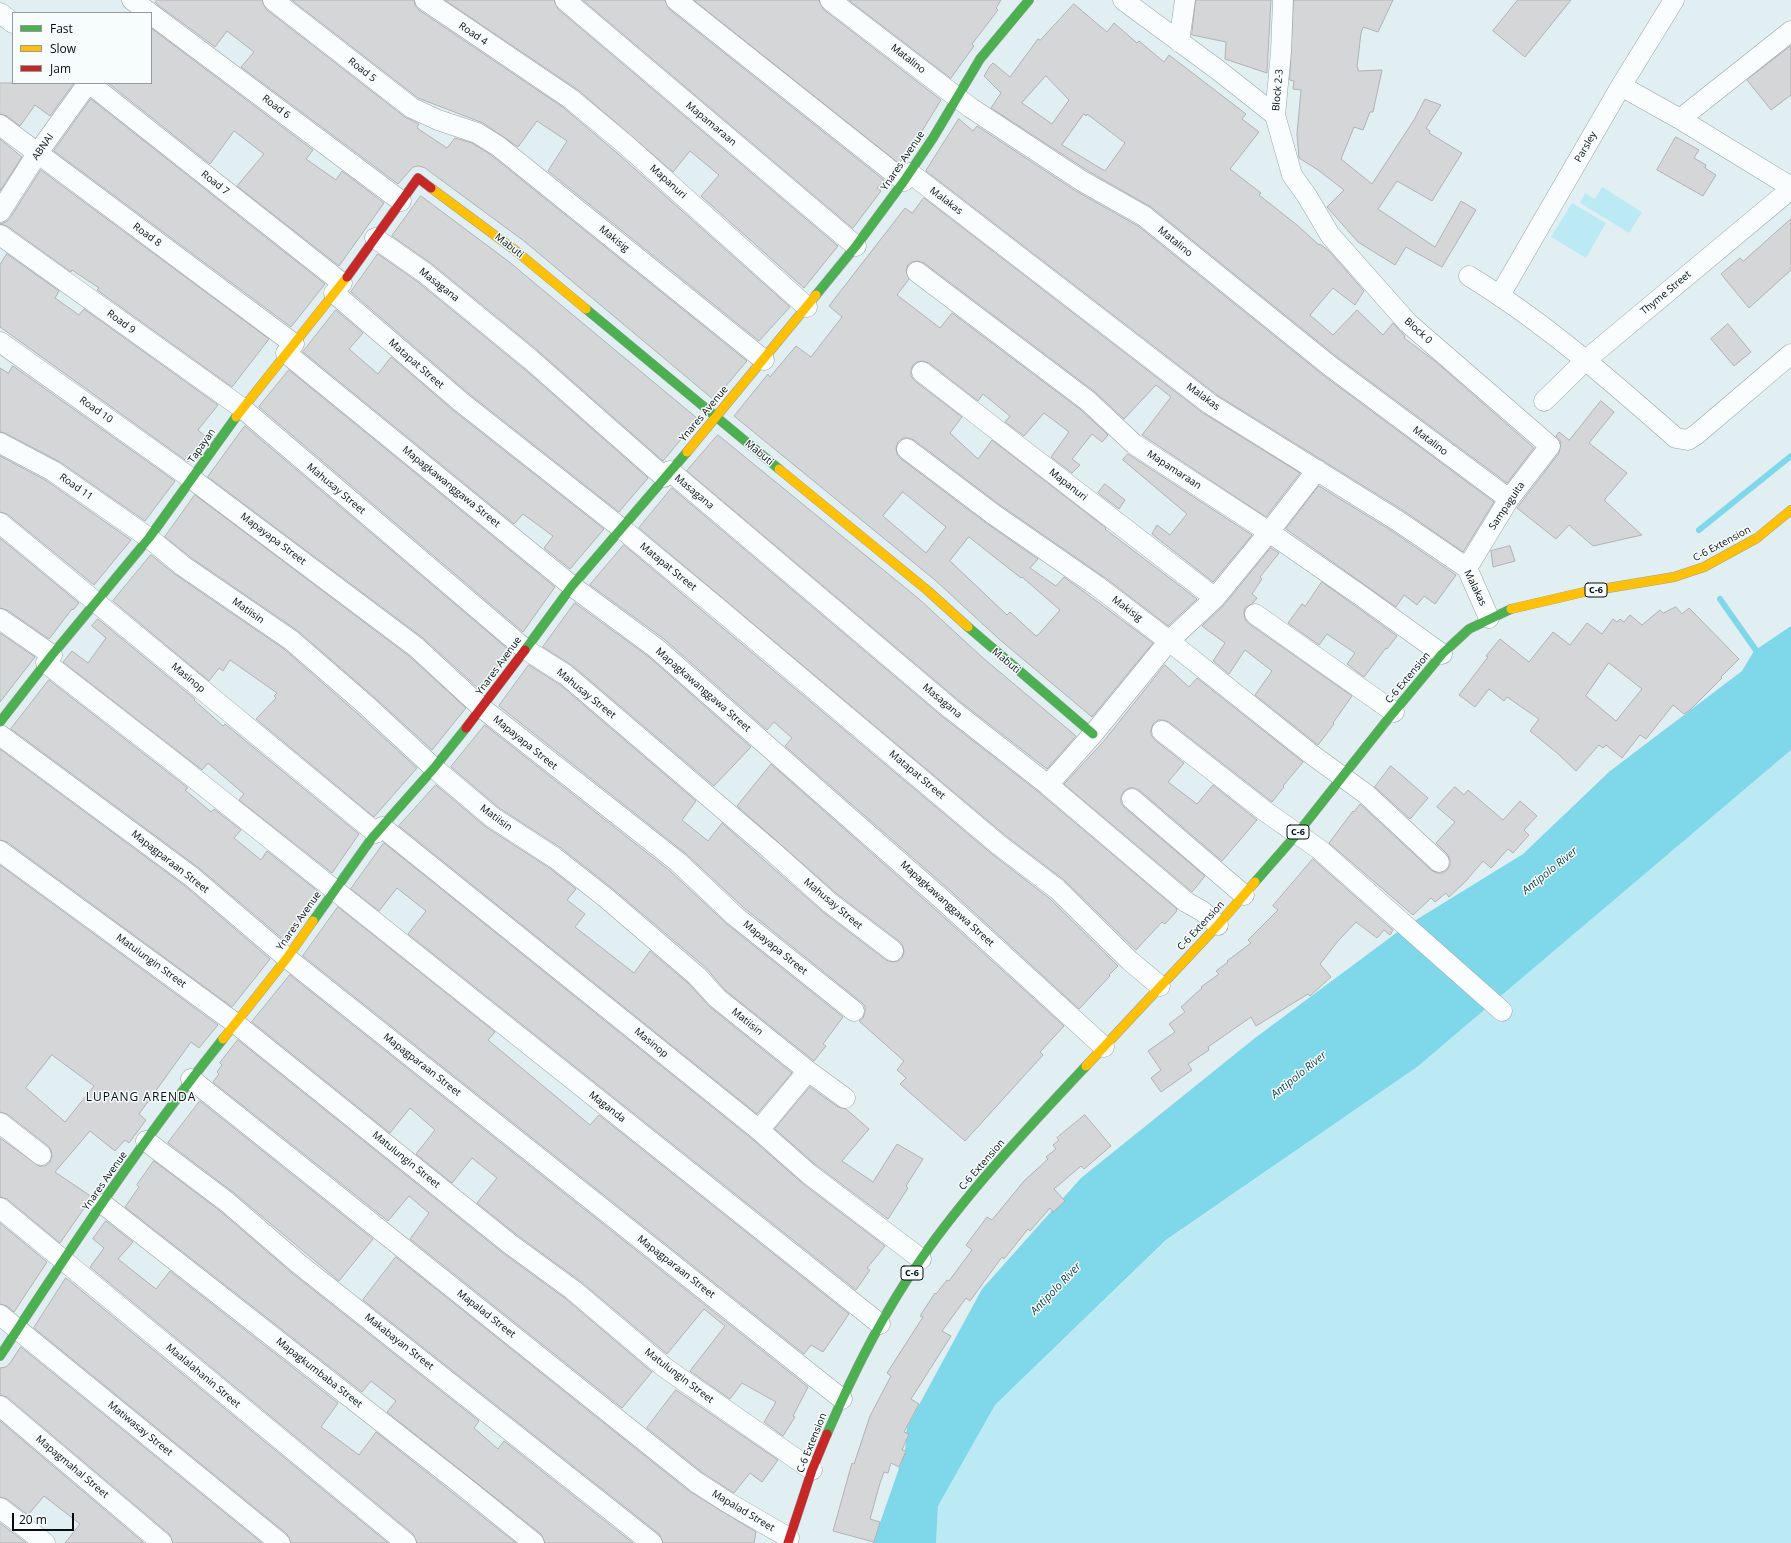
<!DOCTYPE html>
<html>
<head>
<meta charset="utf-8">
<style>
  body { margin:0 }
  #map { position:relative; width:1791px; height:1543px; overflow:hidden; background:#e1eff2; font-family:"Open Sans",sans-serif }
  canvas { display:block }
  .legend { position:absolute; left:12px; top:12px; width:140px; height:72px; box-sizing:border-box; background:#f7fcfd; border:1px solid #969c9e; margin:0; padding:5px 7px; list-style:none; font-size:12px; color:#050d0f }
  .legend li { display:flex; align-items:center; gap:8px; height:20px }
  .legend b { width:20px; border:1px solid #969c9e }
  .scale { position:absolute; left:12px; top:1513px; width:62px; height:18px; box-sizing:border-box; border:2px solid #050d0f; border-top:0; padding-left:5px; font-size:12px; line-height:14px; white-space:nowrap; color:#050d0f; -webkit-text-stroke:3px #f7fcfd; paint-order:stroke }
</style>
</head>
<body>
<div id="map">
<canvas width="1791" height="1543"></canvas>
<ul class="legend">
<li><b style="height:5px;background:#4caf50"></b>Fast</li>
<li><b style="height:5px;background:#ffc107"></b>Slow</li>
<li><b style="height:5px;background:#c62828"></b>Jam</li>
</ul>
<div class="scale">20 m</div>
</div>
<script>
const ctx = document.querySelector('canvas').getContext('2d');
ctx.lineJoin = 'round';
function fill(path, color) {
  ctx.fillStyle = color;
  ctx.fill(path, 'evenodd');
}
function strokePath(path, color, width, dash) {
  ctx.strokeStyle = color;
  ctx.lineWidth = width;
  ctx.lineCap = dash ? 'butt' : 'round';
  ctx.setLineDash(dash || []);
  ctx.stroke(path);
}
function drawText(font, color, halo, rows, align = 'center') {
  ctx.font = font + ' "Open Sans",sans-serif';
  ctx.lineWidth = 3;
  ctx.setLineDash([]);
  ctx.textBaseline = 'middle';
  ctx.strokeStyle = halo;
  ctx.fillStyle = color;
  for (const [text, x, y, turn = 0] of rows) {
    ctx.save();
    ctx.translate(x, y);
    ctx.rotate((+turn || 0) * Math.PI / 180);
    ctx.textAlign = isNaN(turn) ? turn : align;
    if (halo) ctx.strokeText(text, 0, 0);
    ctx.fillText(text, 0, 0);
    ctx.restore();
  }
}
const green = new Path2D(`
  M1602,187l40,25 -13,21 -49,-30 5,-10 10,6z
  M1572,203l34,20 -20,35 -35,-21z
  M1791,750v793h-855l2,-37 57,-101 172,-165 250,-173z`);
const water = new Path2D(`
  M1791,626v124l-374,317 -251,173 -171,165 -57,101 -2,37h-63l32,-92 2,-24 75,-138 99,-111 174,-140 148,-110 120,-74 87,-83 132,-100 12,-20z`);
const stream = new Path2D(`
  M1699,530l92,-74
  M1720,599l40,57`);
const building = new Path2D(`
  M157,0h105l4,9 139,108 14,7 -2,4 30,20 8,-10 17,5 19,12 256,206 -33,39 -190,-159 -99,-73 -6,-2 -6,1 -15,17 -157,-117 13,-15 -27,-21 -12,16 -57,-42 -3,-3z
  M292,0h122l1,5 4,5 145,98 53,45 173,154 -31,34 -211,-170 19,-30 -30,-20 -19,26 -35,-24 -65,-25z
  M445,0h109l4,9 280,237 -34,42 -103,-92 18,-21 -29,-24 -17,21 -95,-82z
  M583,0h82l4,9 215,171 -7,8 4,3 -28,37z
  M694,0h125l4,9 118,91 -19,31 -17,26 -6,6z
  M849,0h152l-5,8 2,2 -26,34 2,2 -23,32z
  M1196,0h75l-4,73 -42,-14 1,-17 -34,-7z
  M1294,0h99l-15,32 -15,-5 -2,6 -4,34 1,1v3l24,-1 -9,42h-3l-7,18 -9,-3 -13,32 31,25 42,-64 11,-21 16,6 -15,23 4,3 -1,2 33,20 -30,48 -35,-20 -19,28 57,38 26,-46 15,9 -34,57 -36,-20 -11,18 -37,-23 -31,-35 17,-17 -26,-20 -19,-12 -2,-24 4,-44 -8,-1 1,-8 -4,-1z
  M1518,0h53l-46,57 -32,-26z
  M1074,4l33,28 7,-9 23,20 2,-2 25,21 5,-7 77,59 -4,5 17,13 -29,37 31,24 -2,2 38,30 22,20 1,-1 9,7 35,40 -9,14 -22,-17 -23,27 23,20 24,-25 26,25 10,-12 12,13 -1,2 32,24 98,86 -27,35 -170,-126 -186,-150 -63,-36 -97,-63 10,-15 -17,-17 6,-10 3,-3 17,14 28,-38 2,1zM1046,76l23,24 -17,24 -30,-21zM1084,114l2,2 1,-2 38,29 -20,28 -43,-26z
  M151,28l162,122 -7,9 30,21 6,-9 42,32 -45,63 -102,-80 27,-32 -30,-23 -24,33 -102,-81h43z
  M1791,46v49l-20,15 -24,-30z
  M0,83h74l-24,33 -15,-11 -15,21 -13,-10 -7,-2z
  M91,99l234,185 -34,43 -237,-176z
  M959,119l14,12 4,-5 99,65 62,35 185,149 171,127 -31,50 -59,-41 -187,-116 -291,-224z
  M1676,137l23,13 -5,8 12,7 -1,3 11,7 -13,21 -46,-26z
  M0,139l22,18 -22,34z
  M41,170l228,169 -37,48 -135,-97 2,-2 -27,-18 -1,2 -64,-46 -7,-2 6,-2 4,-4z
  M421,196l87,65 190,158 -35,42 -126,-111 -105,-86 -40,-28z
  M924,198l279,215 97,60 -34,44 -124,-82 29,-38 -15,-12 -32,34 -29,-27 -171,-129 -6,-2 -6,1 -4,3 -2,6 3,8 -12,16 43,33 12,-15 129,97 27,25 -6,7 -10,-8 -20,25 8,6 -8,8 -21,-16 18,-25 -25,-19 -20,23 -19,-14 5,-6 -27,-22 -5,7 -49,-38 -6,-2 -6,1 -4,3 -2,5v6l4,5 47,36 -12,16 28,26 14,-19 114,88 -1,1 92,70 -29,27 -64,-49 -104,-72 -86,-65 -6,-2h-5l-5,4 -2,6 1,6 3,4 86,65 52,36 -8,9 26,18 8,-9 89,66 -61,74 -93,-78 -64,-59 -201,-164 34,-42 2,3 26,-31 15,11 31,-40 -13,-11 76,-98 7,5zM903,492l43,35 -20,26 -43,-37zM969,537l52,41 1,-1 38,33 -22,25 -2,1 -26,-24 -3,3 -57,-54z
  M1791,219v51l-42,38 -28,-34 19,-16 3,3z
  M7,254l52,37 -4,7 24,17 5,-6 134,96 -20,25 8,7 -18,25 -188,-135v-62z
  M378,254l40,28 105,86 125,110 -29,34 -151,-119 -117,-101z
  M336,310l27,23 -14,16 29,25 13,-17 63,54 150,118 -34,40 -26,-21 9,-12 -30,-22 -9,10 -211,-172z
  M1728,324l23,28 -17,14 -23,-27z
  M13,366l162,115 -30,40 -85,-59 -55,-29 -5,-1v-64l8,5z
  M289,370l266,217 -32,45 -264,-225z
  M1601,401l13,11 -25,31 38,30 -22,26v2l37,34 -49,11 -24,-21 -13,14 -39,-31 42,-55 2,-11 -5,-6 3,-4 10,8z
  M245,426l264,224 -29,40 -57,-52 -215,-161z
  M718,435l201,164 64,59 93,78 -29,33 -89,-69 -271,-229z
  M1128,454l124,81 -39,47 -61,-48 5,-9 13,10 17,-21 -64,-54z
  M0,456l47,25 84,59 -37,45 -87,-71 -7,-2z
  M1105,484l20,16 -6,9 -21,-16z
  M1319,486l73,45 64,44 -21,29 -11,-8 -7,9 -13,-10 -8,12 -110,-78z
  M672,488l272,230 97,76 136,115 -1,3 -11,12 -3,-2 -26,28 -72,-70 -58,-44 -367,-308z
  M195,495l214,161 57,52 -34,42 -58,-53 -76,-66 -108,-74 -25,-20z
  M0,538l79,65 -6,7 -1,-1 -23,30 -42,-29 -7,-2z
  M624,545l368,309 57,44 69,68 -9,9 1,1 -31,33 -126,-116 -168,-147 7,-8 -18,-16 -7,8 -103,-91 -74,-54z
  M1510,546l5,15 -22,6 -2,-16z
  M1271,548l8,5 -19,24 2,2 -10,15 5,4 -4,5 -8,5 -1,5 1,6 3,4 104,73 -19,27 1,1 -16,21 -63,-50 17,-24 -27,-21 -16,24 -16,-13 12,-18 -23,-17 22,-21z
  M151,555l25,20 108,74 74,65 59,54 -43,49 -118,-98 20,-21 -2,-2 3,-3 -47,-33 -7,11 -4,-3 -10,13 -96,-80z
  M1322,582l75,54 -10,13 -1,-1 -22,29 -17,-13 8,-11 -28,-19 -8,11 -31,-22 14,-19 3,2z
  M575,603l74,54 102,90 -37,39 -141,-120 -30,-19z
  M1676,607l6,7 7,-6 50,51 -18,18 1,1 -32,32 -6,4 -11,-9 -27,34 -6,-4 -18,23 -16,-13 -3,3 -4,-3 -23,26 -20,-19 -26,-21 9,-12 -32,-22 -3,4 -15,-12 -14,18 -16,-12 29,-38 -2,-1 14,-17 29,23 24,-30 17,13 17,-22 15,11 11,-15 4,3 3,-3 4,3 6,-7 12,10 18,-15 3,3zM1609,663l33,26 -26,32 -30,-25z
  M98,619l97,80 -1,1 29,26 2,-2 134,110 -27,39 -93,-73 5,-6 -36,-31 -6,7 -139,-108 9,-11 16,12 18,-25 -14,-12z
  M0,633l35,24 -35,45z
  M529,665l30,19 137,117 -14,19 26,21 14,-18 101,89 63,48 6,2 6,-1 4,-3 2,-6 -1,-6 -3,-4 -63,-48 -100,-88 34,-42 166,147 127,115 -24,26 3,3 -78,86 -65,-57 6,-6 -9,-8 7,-9 -45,-40 4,-3 2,-6v-6l-4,-4 -118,-95 -58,-54 -186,-147z
  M1165,665l24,22 8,-9 106,84 -20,24 1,1 -12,15 -103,-80 -6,-2h-5l-5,4 -2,6v5l4,5 29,23 -16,19 29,22 16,-19 44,35 -35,41 -83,-71 -5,-2h-5l-5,3 -3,6v6l4,5 80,68 -13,16 -128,-108 39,-42z
  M49,680l139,108 -3,2 26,22 3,-3 27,21 -7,8 27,22 6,-9 52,41 -35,48 -85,-72 -188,-139z
  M485,725l185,146 58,54 115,92 -20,27 3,2 -12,15 -89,-71 -20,-23 -92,-78 -52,-41 -62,-40 -48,-41z
  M0,749l185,137 85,73 -38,48 -225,-165 -7,-2z
  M1391,766l37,32 -18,21 -35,-32z
  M436,785l50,42 62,40 28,22 -9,11 18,14 -10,13 59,46 16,-22 39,33 21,23 82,66 -35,41 -358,-288z
  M1455,787l9,8 4,-5 35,30 17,-19 17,15 -13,14 5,5 -16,18 -5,-4 -17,19 -8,-7 -17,20 -17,16 -3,-4 -11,9 -4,-4 -18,17 -84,-72 24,-32 1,1 6,-8 71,66 6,3h6l4,-3 3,-5v-6l-3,-5 -11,-11 19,-21 -18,-15z
  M384,843l368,296 50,44 83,63 -18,22 3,2 -14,20 -448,-356 18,-23 -29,-23 -18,23 -28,-22z
  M1313,859l80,71 -3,5 -6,-5 -7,8 -21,-16 -18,19 -18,23 11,13 -21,19 -2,-2 -52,32 -5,-9 -43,30 1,3 -21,14 4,6 -31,22 -10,-14 10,-8 -13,-19 27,-19 -6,-8 16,-12 -4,-5 21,-19 -1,-1 18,-13 -3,-3 12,-9 -1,-1 24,-18 -3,-3 30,-30 -5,-4z
  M0,865l218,160 -19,23 -8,-6 -52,72 7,6 -17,23 -4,-3 -10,11 -25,-20 -35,41 37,25 -32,46 -53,-44 -7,-2v-59l39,28h6l5,-4 2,-6 -1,-6 -3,-4 -41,-32 -7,-2zM52,1055l42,31 -29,36 -39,-34z
  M338,907l157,125 -7,8 102,85 9,-10 250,199 -26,38 -12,-7 -7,9 -501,-398z
  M290,975l518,412 -15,29 2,1 -12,19 -19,-14 12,-20 -34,-19 -12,16 -40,-28 35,-45 -21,-17 -37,45 -87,-73 -63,-46 -40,-32 20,-25 -25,-20 -20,25 -36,-29 19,-24 -25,-22 -20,25 -138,-111z
  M238,1040l265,213 63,46 86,73 -30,36 -212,-169 19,-26 -20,-17 -21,25 -175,-139 6,-8 -2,-2 5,-7 -2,-2z
  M810,1087l28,20 8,2 23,20 -27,32 31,21 24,-38 26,15 -17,27 2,2 -20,31 -72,-54 -41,-36z
  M200,1101l173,138 -34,42 -105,-88 -66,-50z
  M1085,1115l26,31 -27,23 -3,-3 -27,23 11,12 -12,11 -3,-4 -20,23 -2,-2 -24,30 -2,-2 -32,44 -4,-3 -24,33 9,5 -40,63 8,5 -15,28 5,2 -7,16 4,1 -7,16 -8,-4 -3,10 -4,-1 -4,11 -10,36 10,3 -6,20 -41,-11 19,-68 2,1 16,-48 21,-40 -4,-3 36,-56 -3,-1 15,-23 1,1 11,-14 2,1 23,-31 -6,-5 21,-28 5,3 32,-39 24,-22 -2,-2 10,-8 -3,-4 6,-5 -2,-2z
  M154,1161l66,50 72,62 187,148 -5,7 24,21 6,-8 129,102h-88l-4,-9 -154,-122 9,-11 -25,-20 -9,11 -237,-185 14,-20 -2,-2z
  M106,1221l27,21 -15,17 38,30 14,-18 168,132 -17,24 11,8 27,20 17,-23 140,111h-99l-4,-9 -323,-267 14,-19 -11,-9z
  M0,1223l47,39 -33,50 -7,-6 -7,-2z
  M396,1257l293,234 67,41 -2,11h-91l-4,-9 -296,-234z
  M66,1278l322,265h-97l-4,-9 -253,-206z
  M21,1347l241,196h-89l-4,-9 -162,-137 -7,-2v-27l6,-1 4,-4z
  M676,1390l102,70 -16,22 -12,-9 -16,20 -31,-20 -56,-45z
  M0,1421l144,122h-79l15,-19 -36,-28 -16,19 -21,-16 -7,-2z
  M0,1523l26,20h-26z`);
const street = new Path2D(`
  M132,0l18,13
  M273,0l139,108 26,12 39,13 21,13 266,214
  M425,0l146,99 54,45 182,163
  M565,0l291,246
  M676,0l228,181
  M830,0l141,108 111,73 62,35 186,150 179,133
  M1123,0l95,70 57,45
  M1283,0l-2,52 -6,63 17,60 15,21 23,39 78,88 142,123 -41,53 -42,69
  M0,13l13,10
  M151,14l250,187
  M1179,42l6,-42
  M89,83l253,200
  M1621,86l59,33 111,68
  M1680,119l111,-88
  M0,125l294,219
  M910,173l300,231 188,117 69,47 22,50
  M0,212l37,-58 51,-71
  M0,235l242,173 283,241 41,26 205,175 59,53 63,48
  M375,238l50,35 105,86 134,118
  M917,272l171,129 46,43 135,88 91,63 82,59
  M1469,276c75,46 141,104 207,162l12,2 9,-6 94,-80
  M334,293l127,109 160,126 92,76 286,241 58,44 73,72 30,25
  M1500,295l121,-209 53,-86
  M0,342l192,137 224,168 66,61 196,154 57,54 119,95
  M286,353l286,233 84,62 289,254 159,145
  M922,372l293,226
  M1544,401l42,-41 205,-171
  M0,443l53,28 96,67 34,28 108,74 75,65 68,63 58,49 63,41 51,40 91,78 20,22 91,73 37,27
  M907,449l86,65 104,72 72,55 142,113 55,40 73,68
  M670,471l281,238 97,76 138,117 16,9 16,14
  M0,523l376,310
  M1255,614l139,98
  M0,619l52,36
  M46,663l129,100 705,561
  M1162,731l104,81 53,37 183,162
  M0,735l192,142 95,81 555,441
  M1048,785l45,-51 76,-93 46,-43 54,-66 48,-62
  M1132,799l112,96
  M382,827l377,303 50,44 112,85
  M0,851l235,172 275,221 63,46 91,77 148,103
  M191,1079l505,403 31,20 62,36
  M0,1123l41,32
  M759,1130l49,-59
  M146,1141l81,61 72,62 353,279
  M103,1204l359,281 72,58
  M0,1208l406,335
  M0,1315l280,228
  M0,1406l162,137
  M0,1508l45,35`);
const fast = new Path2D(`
  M816,295l40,-49 48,-65 29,-43 47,-79 49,-59
  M586,309l193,160
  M968,627l125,107
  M525,650l47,-64 115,-134
  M0,722l52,-67 97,-117 87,-121
  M1255,882l42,-48 91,-115 54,-65 27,-25 42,-20
  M313,921l59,-83 62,-70 32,-40
  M0,1356c71,-108 142,-216 223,-317
  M827,1434c26,-61 56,-121 94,-175 48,-69 107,-131 165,-193`);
const slow = new Path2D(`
  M431,188l85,63 70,58
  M236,417l111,-140
  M687,452l129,-157
  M779,469l148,121 41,37
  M1511,609l73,-17 90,-15 30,-10 53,-29 34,-28
  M223,1039l64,-81 26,-37
  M1086,1066l132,-141 37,-43`);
const jam = new Path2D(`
  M347,277l71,-99 13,10
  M466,728l59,-78
  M788,1543l24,-73 15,-36`);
const shields = [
  [1596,590,22],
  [1298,832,22],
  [912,1273,22]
];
const shieldNames = [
  ["C-6",1596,590],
  ["C-6",1298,832],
  ["C-6",912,1273]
];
const streetNames = [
  ["Road 4",473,34,34],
  ["Matalino",908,59,38],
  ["Road 5",362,70,38],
  ["Block 2-3",1278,90,-85],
  ["Road 6",276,107,37],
  ["Mapamaraan",711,124,40],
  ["ABNAI",43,147,-55],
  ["Parsley",1586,147,-60],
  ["Ynares Avenue",903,161,-56],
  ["Mapanuri",668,182,42],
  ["Road 7",215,183,38],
  ["Malakas",946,201,37],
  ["Road 8",147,235,36],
  ["Makisig",614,239,39],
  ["Matalino",1175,242,39],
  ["Mabuti",509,246,38],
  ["Masagana",439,285,38],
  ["Thyme Street",1666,293,-40],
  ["Road 9",121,322,36],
  ["Block 0",1418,331,42],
  ["Matapat Street",416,364,41],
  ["Malakas",1203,397,36],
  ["Road 10",96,410,35],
  ["Ynares Avenue",704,414,-50],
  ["Matalino",1430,441,37],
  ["Tapayan",202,446,-55],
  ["Mabuti",759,453,39],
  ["Mapamaraan",1174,470,33],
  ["Mapanuri",1068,485,38],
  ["Road 11",76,487,35],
  ["Mapagkawanggawa Street",451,487,39],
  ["Mahusay Street",336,489,40],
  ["Masagana",694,492,40],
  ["Sampaguita",1507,506,-56],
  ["Mapayapa Street",273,539,37],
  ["C-6 Extension",1722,544,-28],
  ["Matapat Street",668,567,39],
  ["Malakas",1475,588,64],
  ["Makisig",1127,609,37],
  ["Matiisin",248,611,35],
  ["Mabuti",1006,661,40],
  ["Ynares Avenue",499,666,-54],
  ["Masinop",188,678,39],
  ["C-6 Extension",1408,678,-50],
  ["Mapagkawanggawa Street",703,690,41],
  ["Mahusay Street",586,694,39],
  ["Masagana",942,701,40],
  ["Mapayapa Street",525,743,39],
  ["Matapat Street",917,775,40],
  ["Matiisin",496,818,36],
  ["Mapagparaan Street",170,862,38],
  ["Mahusay Street",833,904,40],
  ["Mapagkawanggawa Street",947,904,42],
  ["Ynares Avenue",299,921,-55],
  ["C-6 Extension",1201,926,-47],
  ["Mapayapa Street",775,948,39],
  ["Matulungin Street",151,961,36],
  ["Matiisin",747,1022,39],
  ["Masinop",651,1043,39],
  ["Mapagparaan Street",422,1065,38],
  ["Maganda",607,1107,38],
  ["Matulungin Street",406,1160,39],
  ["C-6 Extension",982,1165,-49],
  ["Ynares Avenue",105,1181,-55],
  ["Mapagparaan Street",676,1267,38],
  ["Mapalad Street",486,1314,38],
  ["Makabayan Street",399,1342,38],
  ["Mapagkumbaba Street",319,1373,38],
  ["Maalalahanin Street",203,1376,40],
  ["Matulungin Street",679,1376,37],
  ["Matiwasay Street",140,1429,39],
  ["C-6 Extension",812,1443,-68],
  ["Mapagmahal Street",72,1467,40],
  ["Mapalad Street",743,1511,31]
];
const waterNames = [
  ["Antipolo River",1550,871,-39],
  ["Antipolo River",1299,1075,-39],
  ["Antipolo River",1056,1289,-46]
];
const quarterNames = [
  ["LUPANG ARENDA",141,1098]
];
fill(green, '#bceaf4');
fill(water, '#7fd7ea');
strokePath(stream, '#7fd7ea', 6);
fill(building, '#d4d6d8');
strokePath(building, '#b0b1b3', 1);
strokePath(street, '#98a2a4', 21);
strokePath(fast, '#98a2a4', 10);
strokePath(slow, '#98a2a4', 10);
strokePath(jam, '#98a2a4', 10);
strokePath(street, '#fafdfd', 20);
strokePath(fast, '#4caf50', 9);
strokePath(slow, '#ffc107', 9);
strokePath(jam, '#c62828', 9);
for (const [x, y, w] of shields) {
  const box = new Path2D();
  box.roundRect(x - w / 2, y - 7, w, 14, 3);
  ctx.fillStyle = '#f7fcfd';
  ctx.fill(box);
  strokePath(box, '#050d0f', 1);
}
drawText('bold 9px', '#050d0f', null, shieldNames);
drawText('10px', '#050d0f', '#f7fcfd', streetNames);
drawText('italic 11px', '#033d47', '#f7fcfd', waterNames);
ctx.letterSpacing = '1px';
drawText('12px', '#050d0f', '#f7fcfd', quarterNames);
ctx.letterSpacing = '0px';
</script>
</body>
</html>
